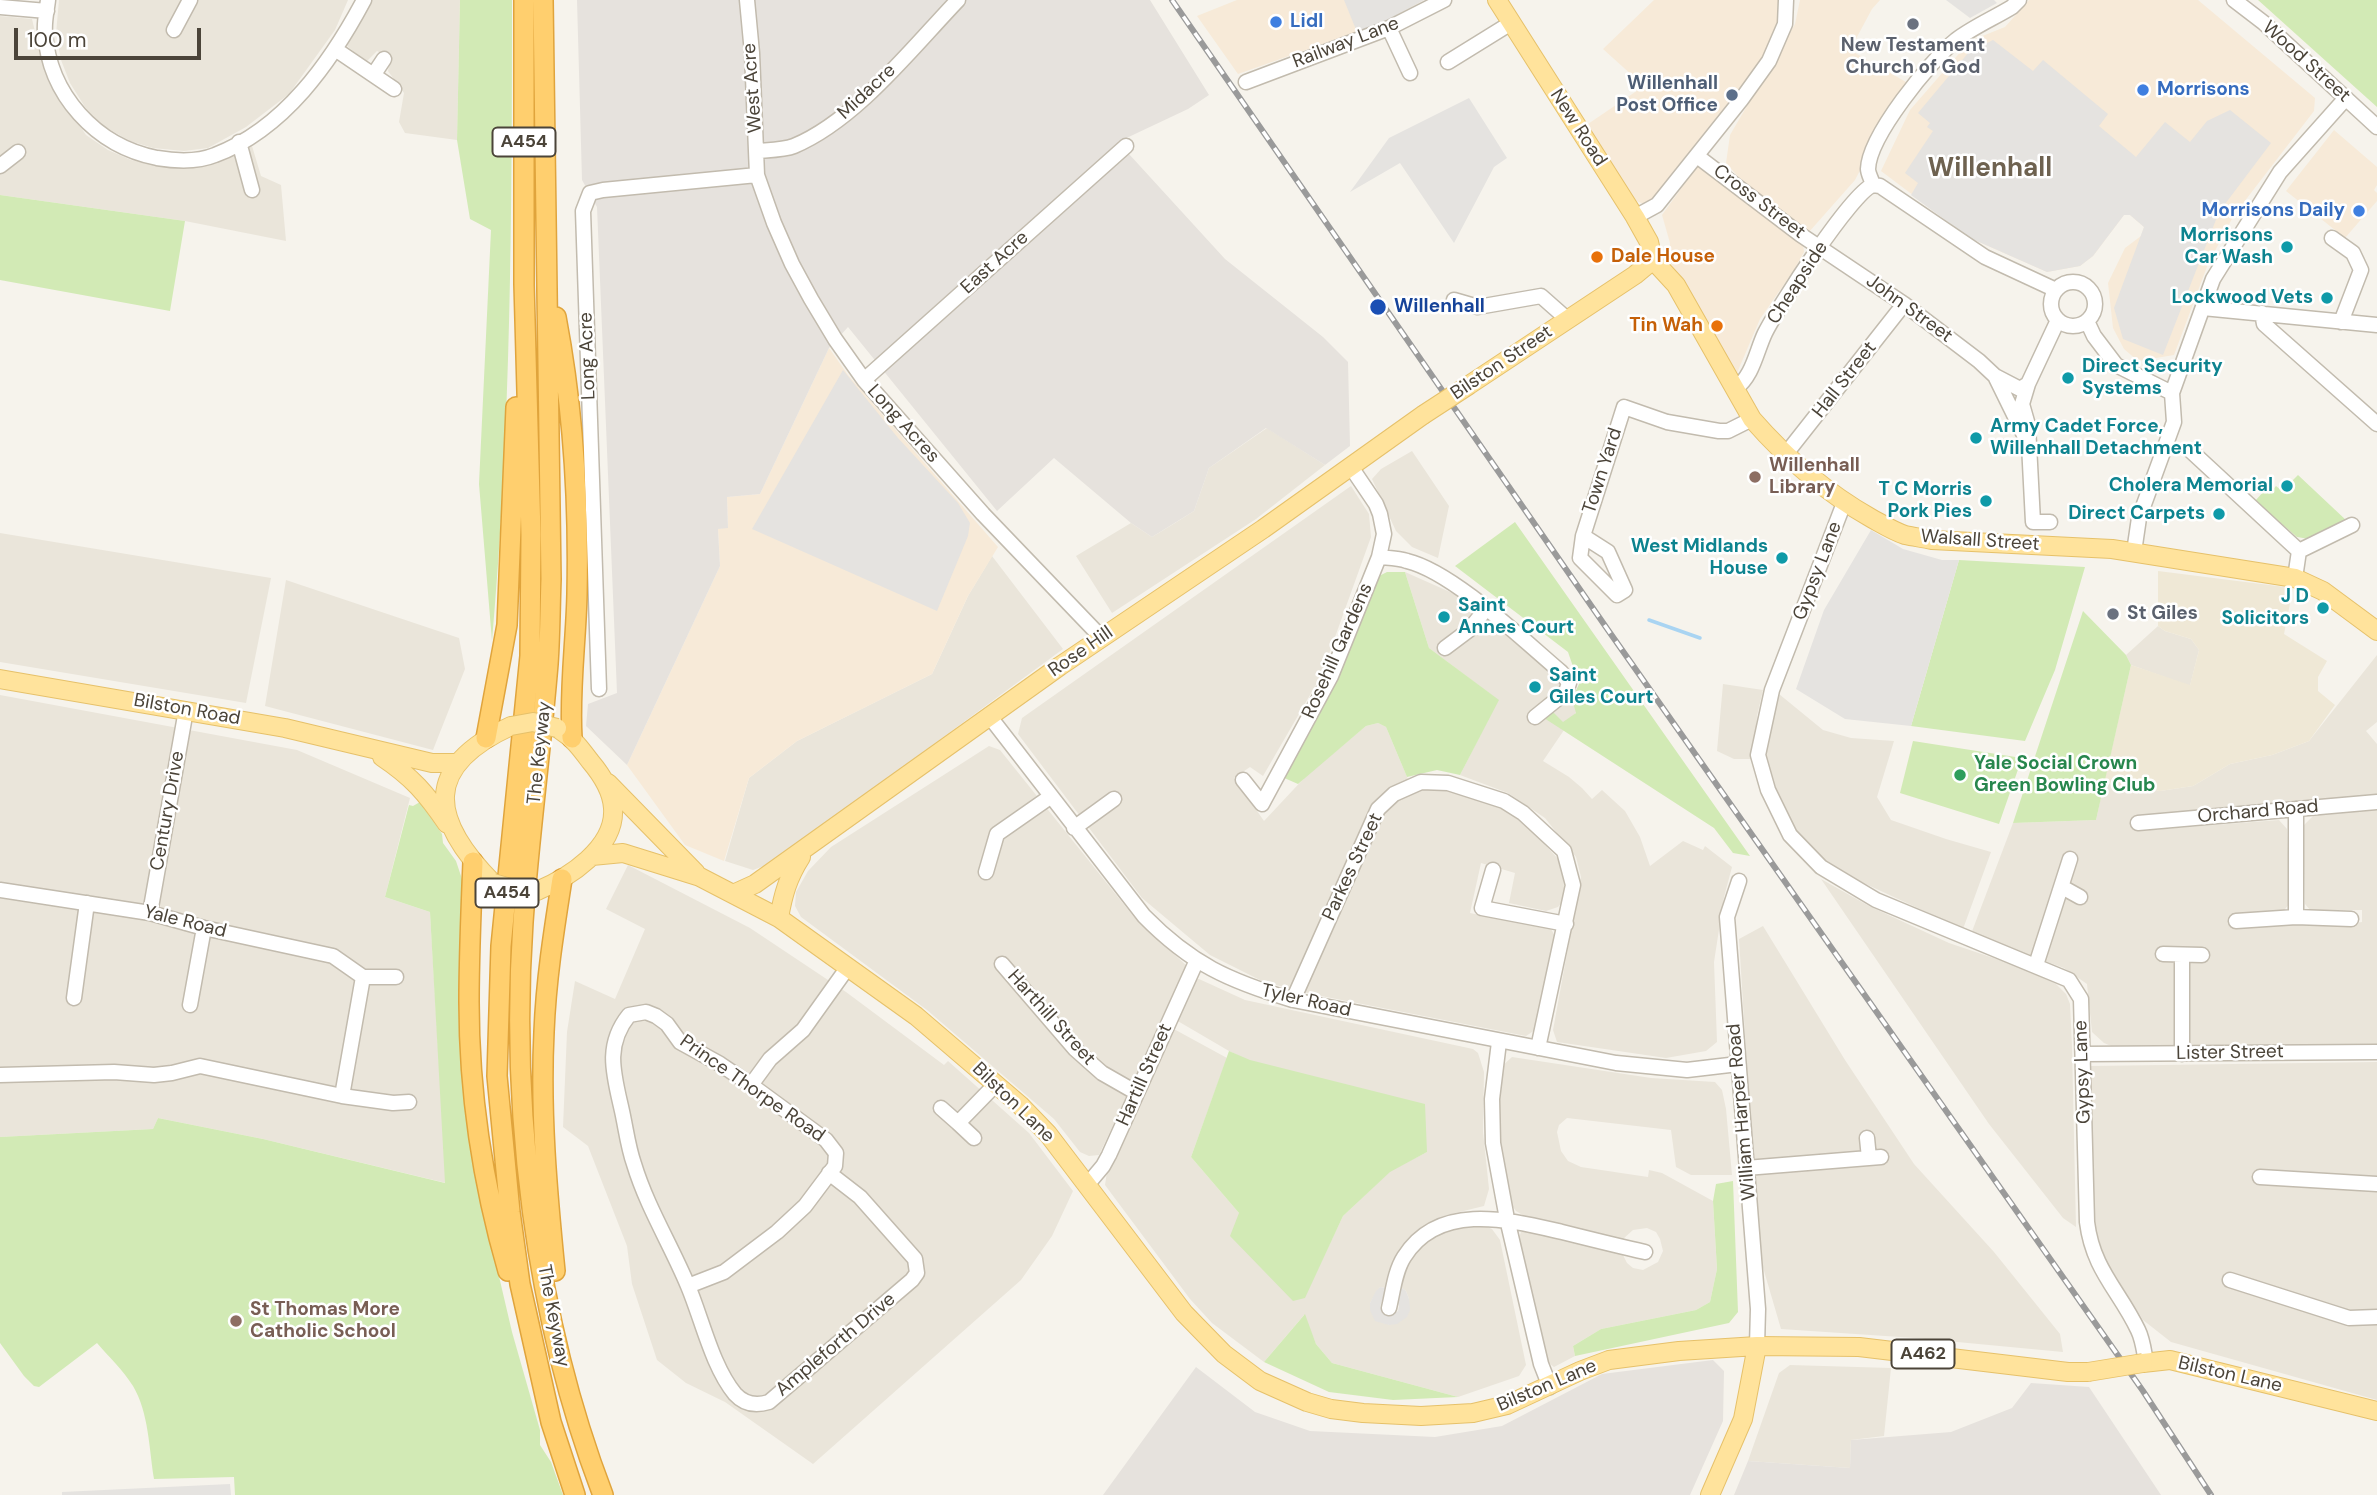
<!DOCTYPE html>
<html>
<head>
<meta charset="utf-8">
<style>
  body { margin:0 }
  #map { position:relative; width:2377px; height:1495px; overflow:hidden; background:#f6f3ec; font-family:"DM Sans",sans-serif }
  canvas { display:block }
  .scale { position:absolute; left:14px; top:28px; width:187px; height:32px; box-sizing:border-box; border:4px solid #4b4439; border-top:0; padding-left:9px; font-size:21px; line-height:24px; white-space:nowrap; color:#4b4439; -webkit-text-stroke:5px #fff; paint-order:stroke }
</style>
</head>
<body>
<div id="map">
<canvas width="2377" height="1495"></canvas>
<div class="scale">100 m</div>
</div>
<script>
const ctx = document.querySelector('canvas').getContext('2d');
ctx.lineJoin = 'round';
function fill(path, color) {
  ctx.fillStyle = color;
  ctx.fill(path, 'evenodd');
}
function strokePath(path, color, width, dash) {
  ctx.strokeStyle = color;
  ctx.lineWidth = width;
  ctx.lineCap = dash ? 'butt' : 'round';
  ctx.setLineDash(dash || []);
  ctx.stroke(path);
}
function drawText(font, color, halo, rows, align = 'center') {
  ctx.font = font + ' "DM Sans",sans-serif';
  ctx.lineWidth = 5;
  ctx.setLineDash([]);
  ctx.textBaseline = 'middle';
  ctx.strokeStyle = halo;
  ctx.fillStyle = color;
  for (const [text, x, y, turn = 0] of rows) {
    ctx.save();
    ctx.translate(x, y);
    ctx.rotate((+turn || 0) * Math.PI / 180);
    ctx.textAlign = isNaN(turn) ? turn : align;
    if (halo) ctx.strokeText(text, 0, 0);
    ctx.fillText(text, 0, 0);
    ctx.restore();
  }
}
const residential = new Path2D(`
  M59,0h289l-13,30 -46,64 -43,33 -38,21 -24,3 -31,-3 -23,-7 -32,-18 -13,-16 -15,-24 -9,-23 -5,-26z
  M372,0h88l-3,140 -52,-7 -6,-11 5,-29 -16,-22 2,-13 -13,-7 -11,11 -19,-16z
  M0,16l32,3 10,42 9,23 35,51 22,15 23,10 26,6 29,3 25,-4 41,-19 9,30 20,9 5,56 -101,-20 -185,-26z
  M1267,428l58,37 -69,54 -144,94 -36,-57 55,-33 21,14 23,-14 19,-12 15,-43z
  M1412,451l37,55 -11,52 -26,-11 -16,-16 -24,-52 9,-10z
  M1351,486l18,28 2,23 -50,139 -58,100 -13,-9 -16,11 30,43 44,-47 58,-48 12,-3 8,4 27,64 18,-3 21,2 51,17 24,18 32,35 4,15 2,24 -7,8 -12,4 -37,-8 6,-30 -34,-10 -11,50 81,16 4,7 -20,94 -9,6 -210,-41 -52,-13 -54,-27 -68,-57 -124,-164 4,-16z
  M0,533l271,45 -25,125 -246,-41z
  M992,556l71,93 -291,214 -19,7 -28,-9 24,-83 48,-37 135,-67 36,-78z
  M1405,572l54,24 92,77 28,35 -36,53 26,16 13,11 10,11 10,-9 23,21 15,26 10,29 33,-25 20,9 2,-4 27,21 -8,30 -10,65 3,80 -11,9 -40,7 -109,-16 -4,-12 28,-153 -5,-20 -31,-39 -37,-25 -48,-18 38,-75 -69,-52z
  M286,580l173,58 6,31 -32,81 -168,-44z
  M2158,626l7,5 26,8 8,11 -9,36 -59,-21 -5,-10z
  M2377,655v67l-11,9 11,13v50l-242,23 2,14 142,-11 8,9 3,74 -9,11 -46,12 120,-3 7,-1v-12l-51,1 -6,-7 -2,-78 11,-11 63,-7v236l-261,4 -12,-5 -12,-11 -5,-48 -23,-16 -93,-34 42,-111 83,-3 8,-37 56,8 33,-5 37,-22 42,-9 37,-14z
  M1723,684l40,6 -6,26 -3,43h-20l-17,-8z
  M1779,694l44,36 28,8 43,3 -17,56 14,23 55,19 45,13 -28,77 -134,-62 -35,-37 -23,-44 -7,-34z
  M0,695l297,55 113,48 -25,99 45,15 16,271 -183,-44 -105,-21 -5,11 -153,8z
  M989,746l11,4 134,167 54,50 -89,188 -10,1 -9,-4 -26,-33 -127,-109 -126,-93 -6,-11 1,-14 12,-21 23,-24z
  M628,865l122,63 96,64 98,73 4,-4 81,72 44,58 -21,45 -31,44 -208,184 -88,-62 -39,-19 -29,-23 -25,-76 -5,-38 -39,-100 -25,-19 4,-95 8,-51 40,18 30,-70 -39,-20z
  M1821,879l48,27 80,37 74,25 33,16 10,10 4,10 2,43 4,180 -13,-9 -74,-94z
  M1763,926l82,134 69,104 80,88 66,82 3,18 -148,-14 -134,-9 -19,-65 -8,-84 -15,-241z
  M1199,979l46,21 228,49 5,4 6,19 -1,60 6,57 -5,17 -37,9 -22,12 -20,18 -13,22 -6,21 -6,-1 -10,16 19,22 20,-26 -3,-8 -7,-5 5,-19 9,-13 19,-18 44,-14 16,7 8,11 26,125 -7,11 -61,21 -126,-34 -16,-19 -12,-29 -40,47 -52,-39 -22,-24 -85,-114 2,-13 65,-144 55,30 -36,99 48,56 65,85 39,-82 47,-45 37,-19 -198,-101 -53,-31 18,-40z
  M1512,1057l139,21 64,4 7,8 4,19 6,66h-41l-15,-8 -5,-37 -104,-12 -8,7 -2,7 4,19 7,10 13,6 67,10 1,-7 13,3 51,28 4,68 -7,33 -14,8 -95,19 -28,17 2,10 -21,11 -9,-7 -27,-120 3,-8 8,-2 92,21 6,12 6,5 10,2 15,-8 5,-11 -3,-12 -4,-7 -9,-4 -14,2 -10,9 -97,-22 -10,-6 -6,-8 -12,-72 3,-64z
  M2377,1062v338l-206,-58 -28,-22 -38,-61 -11,-35 -3,-158z
  M1790,1365l101,3 -7,68 -33,4 -1,28 -102,-7 31,-88z`);
const commercial = new Path2D(`
  M1237,0h187l-42,23 -144,51 -41,-58z
  M1654,0h124l1,18 -17,42 -115,145 -14,-5 -48,-74 59,-40 -41,-37z
  M1800,0h80l-8,9 -22,41 56,32 -51,98 -46,52 -67,-51 -16,-18 4,-28 65,-111z
  M2029,0h169l117,98 -1,13 -80,104 -26,49 -34,91 -36,6 -14,-12 -11,-21 -5,-45 17,-35 16,-12 3,-9 -14,-12h-6l-31,41 -13,10 -33,6 -77,-34 -89,-67 29,-61 60,-69 35,-14z
  M2334,130l43,37v18l-3,5 3,3v8l-32,37 -59,-47z
  M1698,165l105,78 1,9 -10,18 -34,49 -23,54h-5l-63,-112 1,-18 -8,-28z
  M829,348l19,27 150,172 -30,49 -36,78 -135,67 -48,37 -25,83 -39,-16 -58,-80 93,-199 -2,-37 10,-2 -1,-30 33,-3z`);
const industrial = new Path2D(`
  M577,0h573l59,95 -21,14 -70,33 107,117 98,78 25,25 2,84 -25,19 -59,-37 -57,40 -15,43 -42,26 -21,-14 -77,-65 -57,53 -149,-184 -19,21 -69,146 -33,3 1,31 -10,1 2,37 -93,199 -41,-39 2,-22 29,-11 -20,-486 -15,-27z
  M1713,1360l11,11 -1,50 -33,74h-587l93,-128 59,45 55,19 125,6 67,-11 100,-52z
  M2031,1383l58,4 72,108h-427l14,-34 102,7 1,-28 100,-8 61,-24z`);
const education = new Path2D(`
  M2158,571l135,17 -9,46 43,27 -9,16v14l17,14 -26,36 -37,14 -42,9 -37,22 -33,5 -56,-8 27,-118 59,20 9,-35 -8,-11 -26,-8 -7,-5z`);
const green = new Path2D(`
  M460,0h52c0,214 -1,428 -20,641l-13,-157 12,-254 -21,-11 -13,-79z
  M2258,0h119v107z
  M0,195l185,26 -15,90 -170,-31z
  M2298,475l49,46 -38,18 -12,-2 -42,-36 10,-11 4,4 7,-8 6,5z
  M1515,522l235,334 -17,-3 -19,-25 -170,-110 9,-6 10,10 13,-9 -4,-14 7,-15 -11,-32 -113,-86z
  M1959,560l126,7 -30,103 -30,71 -114,-15z
  M1387,572h18l24,76 70,52 -39,75 -23,-5 -30,7 -21,-50 -8,-4 -12,3 -68,58 -16,-7 32,-55 63,-145z
  M2083,611l43,44 5,10 -35,155 -83,3z
  M1913,741l109,17 -23,66 -99,-31z
  M420,802l22,32 1,9 13,18 7,21 24,343 25,107 28,98v15l11,17 12,33h-328l-1,-18 -80,2c-5,-30 -5,-66 -21,-93 -10,-16 -24,-29 -36,-43l-58,44 -5,-1 -10,-10 -24,-33v-206l153,-8 5,-11 105,21 182,44 -15,-271 -45,-15 24,-92 4,1z
  M1229,1051l21,9 175,44 2,48 -37,20 -47,44 -38,82 -12,3 -63,-65 9,-23 -48,-56z
  M1733,1181l5,131 -9,11 -154,33 -2,-10 28,-17 95,-19 14,-8 7,-33 -4,-68 3,-17z
  M1305,1314l11,30 16,19 126,34 -65,3 -64,-8 -65,-30z`);
const parking = new Path2D(`
  M1344,0h80l-42,23 -25,9z
  M1946,0h48l3,3 -27,15z
  M1993,40l40,31 10,-11 65,54 -9,12 37,31 29,-35 25,20 17,-21 23,-11 41,33 -52,69 -56,143 -40,-16 -9,-31 30,-81 -14,-12h-6l-31,41 -13,10 -33,6 -77,-34 -59,-43 7,-12 -13,-10 28,-42 -6,-4 3,-4 -12,-10 51,-61z
  M1469,98l38,60 -13,9 -40,76 -54,-80 -50,29 39,-54z
  M843,370l55,68 60,65 12,20 -2,13 -31,75 -185,-82z
  M1871,530l32,19 39,11h17l-48,166 -66,-7 -49,-30 28,-79z
  M1399,1286l7,5 3,8 1,11 -3,7 -10,7 -8,1 -14,-4 -5,-11v-7l6,-12 4,-4 6,1 -6,19 6,8h6l6,-4 1,-5 -3,-9z
  M230,1484l1,11h-169v-3z`);
const stream = new Path2D(`
  M1649,620l51,18`);
const minor = new Path2D(`
  M48,0c-1,10 -4,21 -3,32 4,63 51,114 112,126 18,3 41,4 58,-3 69,-26 116,-93 149,-155
  M747,0l5,53 5,122 17,48 18,41 19,35 24,40 29,41 119,134 118,123
  M2234,0l30,23 113,104
  M0,7l47,4
  M1389,28l21,45
  M174,30l16,-30
  M335,49l59,40
  M1448,62l63,-39
  M374,74l10,-15
  M1246,82l143,-54 55,-28
  M239,142l13,48
  M757,151c12,-1 27,-1 37,-5 62,-26 118,-98 164,-146
  M1697,156l104,79 103,69 75,57 16,15 25,13 8,-5 30,-64
  M0,166l18,-14
  M1873,185c-1,-5 -5,-11 -5,-16 1,-33 62,-108 88,-129 17,-13 38,-22 56,-33l7,-7
  M1873,185l7,1 105,71 71,33
  M1635,217l22,-12 84,-105 28,-39 16,-37 1,-24
  M2332,238l21,15 8,17 -20,52
  M2051 304a22 22 0 1 1 44 0a22 22 0 1 1-44 0Z
  M1454,300l24,7 63,-11 26,23
  M2203,308l174,17
  M2262,313l2,11 113,100
  M2087,321l7,15 22,29 56,28
  M1996,378l28,57
  M864,380l262,-234
  M2028,384l-6,20 6,21 5,97h17
  M1735,389c18,-13 21,-37 30,-56 13,-26 87,-141 108,-148
  M2191,451l108,100 -4,27
  M1785,455l119,-151
  M1844,503l-72,187 -14,65 10,35 22,45 31,32 55,33 193,80 12,19 6,223c6,48 32,68 51,108 5,10 6,22 8,32
  M1583,536l-3,22 37,37 8,-5 -17,-38 -25,-16 41,-129 43,15 52,9h9l24,-12
  M2299,551l53,-26
  M2134,552l5,-34 35,-96 -2,-29 41,-114 67,-107 66,-74
  M1379,557c9,1 19,1 28,4 46,11 116,79 154,111l8,11 -3,9 -31,25
  M1445,648l24,-18 17,-21
  M599,689l-16,-478 7,-18 13,-3 154,-15
  M990,717l154,199c47,48 85,65 149,84l323,63 71,7 51,-6
  M1243,780l19,24 69,-128 48,-119 5,-23 -4,-20 -4,-10 -25,-37
  M2138,823l239,-21
  M1074,828l40,-29
  M1493,870l-11,38 84,16
  M986,872l11,-38 53,-37
  M1739,881l-12,36 31,392 -1,37
  M2062,887l18,10
  M0,890l150,23 54,15 129,28 30,21 -21,119 -142,-30 -28,7 -18,2 -40,-3 -114,3
  M150,913l36,-203
  M2296,917v-108
  M2236,921l60,-4 55,2
  M2163,954l39,1
  M2182,955v99
  M1002,964l73,85 27,24 35,20
  M2036,965l34,-106
  M363,977h33
  M74,998l13,-95
  M1293,1000l85,-191 16,-15 27,-12 27,1 56,18 19,12 41,38 9,34 -35,163
  M190,1005l14,-77
  M1499,1042l-7,57 1,44 14,76 34,145 9,23
  M2084,1054l293,-2
  M751,1085l19,-26 33,-29 45,-63
  M342,1096l51,7 16,-1
  M941,1108l17,15
  M974,1138l-16,-15 38,-39
  M1867,1138l2,20
  M1746,1168l135,-11
  M2260,1177l117,7
  M1087,1185l16,-19 6,-11 88,-195
  M2230,1280l119,38 28,-1
  M688,1286l36,-14 53,-40 28,-26 30,-40 1,-13 -10,-13 -75,-55 -31,-21 -40,-22 -13,-18 -11,-8 -10,-4 -17,3c-25,31 -15,60 -7,96 4,18 6,36 12,53 13,43 37,81 54,122 14,33 24,80 47,108 9,10 21,12 34,8l143,-122 5,-7 -2,-14 -55,-62 -31,-24
  M1389,1308c4,-17 6,-37 15,-51 35,-56 106,-37 158,-25 28,7 56,14 83,20`);
const major = new Path2D(`
  M1497,0l138,217 14,25 4,18
  M1653,260l23,25 76,134c35,40 73,73 119,99 11,6 22,13 34,17 9,2 18,3 27,5l180,9 183,29 28,13 54,40
  M1469,385l166,-110 18,-15
  M0,679l285,49 147,35h26
  M382,757c30,20 44,36 65,67
  M608,783l88,90
  M592,856l31,-3 77,24 79,41 137,98 104,89 28,29 136,179 40,41 36,27 47,21 24,7 32,4 58,3 52,-3 34,-8 73,-34 29,-11 70,-9 78,-5 102,1 209,25h20
  M493,883c-63,-64 -71,-116 18,-157
  M537,891c31,-13 79,-43 76,-83 -1,-18 -12,-34 -23,-47 -9,-12 -17,-23 -30,-31
  M733,894l22,-10 305,-218 203,-137 160,-114
  M779,918c4,-23 9,-41 22,-61
  M2143,1363l27,-3 207,51
  M1710,1495l33,-76 14,-73`);
const highway = new Path2D(`
  M524,0v284l7,251 -1,121 -29,290 -4,130 13,136 10,72 31,138 24,73
  M543,0l8,579c-1,28 -1,57 -3,85 -7,86 -19,172 -25,258 -13,188 12,396 80,573
  M556,317c17,90 23,186 21,277 -1,48 -8,96 -5,144
  M486,738l21,-113 9,-218
  M473,862c-2,47 -4,93 -4,140 0,90 14,183 39,269
  M555,1271c-8,-80 -15,-159 -11,-239 2,-52 10,-102 18,-153`);
const rail = new Path2D(`
  M1172,0l436,630 535,761 68,104`);
const majorBridge = new Path2D(`
  M1423,415l46,-30
  M511,726l22,-4 24,6
  M493,883l28,8h16
  M2088,1372l55,-9`);
const markers = [
  [1276,22,7,"#3f7fe0"],
  [1913,24,7,"#6b7280"],
  [2143,90,7,"#3f7fe0"],
  [1732,95,7,"#5c6f8a"],
  [2359,211,7,"#3f7fe0"],
  [2287,247,7,"#0f9aa8"],
  [1597,257,7,"#e8710a"],
  [2327,298,7,"#0f9aa8"],
  [1378,307,9,"#1a4fb4"],
  [1717,326,7,"#e8710a"],
  [2068,378,7,"#0f9aa8"],
  [1976,438,7,"#0f9aa8"],
  [1755,477,7,"#8d6e63"],
  [2287,486,7,"#0f9aa8"],
  [1986,501,7,"#0f9aa8"],
  [2219,514,7,"#0f9aa8"],
  [1782,558,7,"#0f9aa8"],
  [2323,608,7,"#0f9aa8"],
  [2113,614,7,"#6b7280"],
  [1444,617,7,"#0f9aa8"],
  [1535,687,7,"#0f9aa8"],
  [1960,775,7,"#2e9e5b"],
  [236,1321,7,"#8d6e63"]
];
const shields = [
  [524,142,63],
  [507,893,63],
  [1923,1354,63]
];
const shieldNames = [
  ["A454",524,142],
  ["A454",507,893],
  ["A462",1923,1354]
];
const shopNames = [
  ["Lidl",1290,22],
  ["Morrisons",2157,90],
  ["Morrisons Daily",2345,211,"right"]
];
const streetNames = [
  ["Railway Lane",1346,43,-21],
  ["Wood Street",2306,62,42],
  ["West Acre",753,88,-94],
  ["Midacre",867,92,-43],
  ["New Road",1578,128,57],
  ["Cross Street",1759,202,37],
  ["East Acre",995,263,-42],
  ["Cheapside",1798,283,-57],
  ["John Street",1909,309,36],
  ["Long Acre",588,356,-92],
  ["Bilston Street",1502,363,-34],
  ["Hall Street",1845,380,-52],
  ["Long Acres",903,424,48],
  ["Town Yard",1603,471,-72],
  ["Walsall Street",1980,541,4],
  ["Gypsy Lane",1818,571,-69],
  ["Rosehill Gardens",1338,651,-66],
  ["Rose Hill",1081,652,-35],
  ["Bilston Road",187,710,10],
  ["The Keyway",540,753,-84],
  ["Century Drive",168,811,-80],
  ["Orchard Road",2258,812,-5],
  ["Parkes Street",1353,867,-65],
  ["Yale Road",185,922,14],
  ["Tyler Road",1306,1001,13],
  ["Harthill Street",1051,1018,48],
  ["Lister Street",2230,1053,-1],
  ["Gypsy Lane",2083,1072,-92],
  ["Hartill Street",1145,1075,-66],
  ["Prince Thorpe Road",752,1089,35],
  ["Bilston Lane",1013,1103,44],
  ["William Harper Road",1742,1112,-95],
  ["The Keyway",553,1316,79],
  ["Ampleforth Drive",836,1345,-40],
  ["Bilston Lane",2230,1375,13],
  ["Bilston Lane",1547,1386,-23]
];
const worshipNames = [
  ["New Testament",1913,46],
  ["Church of God",1913,68],
  ["St Giles",2127,614,"left"]
];
const serviceNames = [
  ["Willenhall",1718,84],
  ["Post Office",1718,106]
];
const cultureNames = [
  ["Morrisons",2273,236],
  ["Car Wash",2273,258],
  ["Lockwood Vets",2313,298],
  ["Direct Security",2082,367,"left"],
  ["Systems",2082,389,"left"],
  ["Army Cadet Force,",1990,427,"left"],
  ["Willenhall Detachment",1990,449,"left"],
  ["Cholera Memorial",2273,486],
  ["T C Morris",1972,490],
  ["Pork Pies",1972,512],
  ["Direct Carpets",2205,514],
  ["West Midlands",1768,547],
  ["House",1768,569],
  ["J D",2309,597],
  ["Solicitors",2309,619],
  ["Saint",1458,606,"left"],
  ["Annes Court",1458,628,"left"],
  ["Saint",1549,676,"left"],
  ["Giles Court",1549,698,"left"]
];
const foodNames = [
  ["Dale House",1611,257],
  ["Tin Wah",1703,326,"right"]
];
const transitNames = [
  ["Willenhall",1394,307]
];
const educationNames = [
  ["Willenhall",1769,466],
  ["Library",1769,488],
  ["St Thomas More",250,1310],
  ["Catholic School",250,1332]
];
const leisureNames = [
  ["Yale Social Crown",1974,764],
  ["Green Bowling Club",1974,786]
];
const districtNames = [
  ["Willenhall",1990,169]
];
fill(residential, '#eae5da');
fill(commercial, '#f7ead8');
fill(industrial, '#e6e2dd');
fill(education, '#efe8d6');
fill(green, '#d2eab5');
fill(parking, '#e5e3e0');
strokePath(stream, '#a9d4f2', 3.5);
strokePath(minor, '#c2bbae', 17);
strokePath(major, '#e6c16a', 20);
strokePath(highway, '#e0a43c', 22);
strokePath(minor, '#fff', 14);
strokePath(major, '#ffe39c', 18);
strokePath(highway, '#ffcf6e', 19);
strokePath(rail, '#9a9a9a', 6);
strokePath(rail, '#fff', 3.5, [10]);
strokePath(majorBridge, '#e6c16a', 20, []);
strokePath(majorBridge, '#ffe39c', 18);
for (const [x, y, r, color] of markers) {
  const dot = new Path2D();
  dot.arc(x, y, r, 0, 2 * Math.PI);
  ctx.fillStyle = color;
  ctx.fill(dot);
  strokePath(dot, '#fff', 2.5);
}
for (const [x, y, w] of shields) {
  const box = new Path2D();
  box.roundRect(x - w / 2, y - 14.5, w, 29, 5);
  ctx.fillStyle = '#fff';
  ctx.fill(box);
  strokePath(box, '#4b4439', 2);
}
drawText('bold 18px', '#4b4439', null, shieldNames);
drawText('bold 19px', '#366cbe', '#fff', shopNames, 'left');
drawText('19px', '#4b4439', '#fff', streetNames);
drawText('bold 19px', '#5b616d', '#fff', worshipNames);
drawText('bold 19px', '#4e5e75', '#fff', serviceNames, 'right');
drawText('bold 19px', '#0d838f', '#fff', cultureNames, 'right');
drawText('bold 19px', '#c56008', '#fff', foodNames, 'left');
drawText('bold 19px', '#164399', '#fff', transitNames, 'left');
drawText('bold 19px', '#785e54', '#fff', educationNames, 'left');
drawText('bold 19px', '#27864d', '#fff', leisureNames, 'left');
drawText('bold 26px', '#6e6250', '#fff', districtNames);
</script>
</body>
</html>
